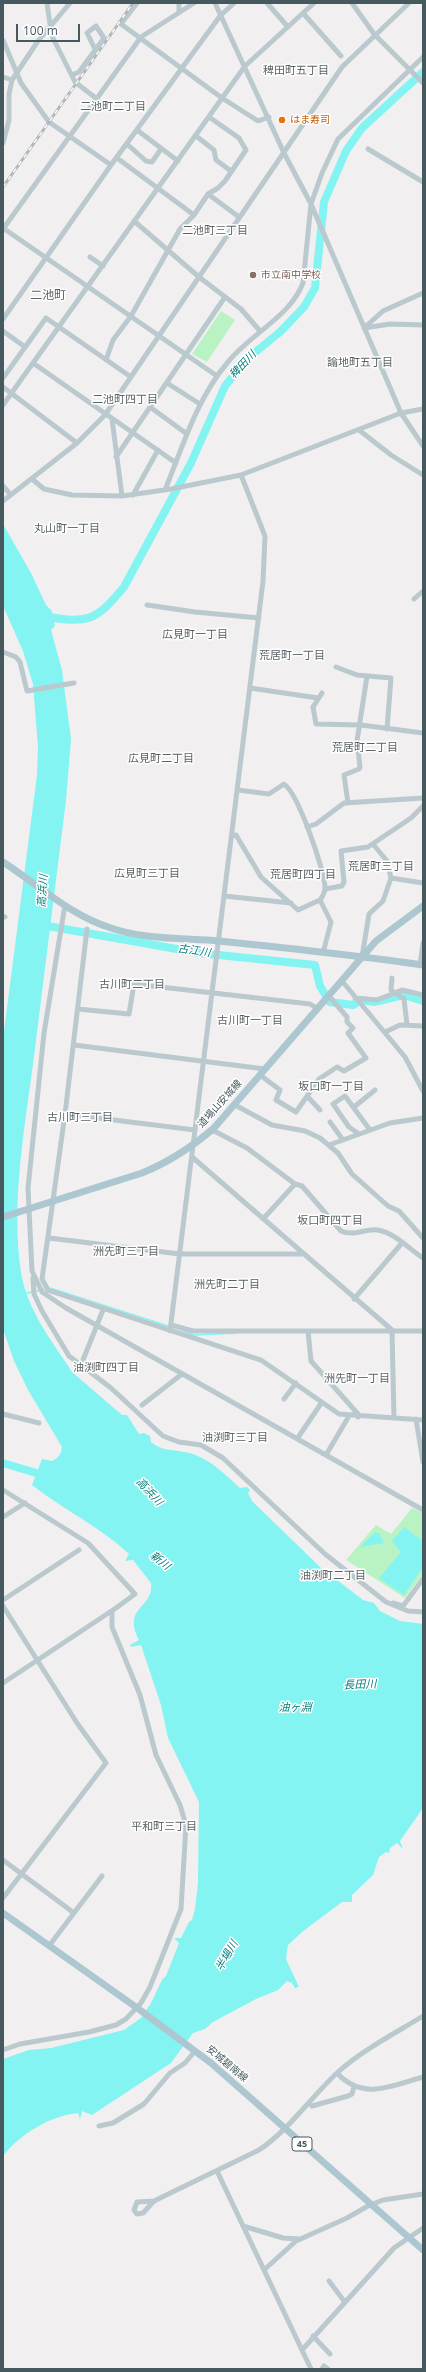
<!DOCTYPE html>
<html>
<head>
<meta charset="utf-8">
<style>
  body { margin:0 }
  #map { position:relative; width:426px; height:2372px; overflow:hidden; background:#f2eff0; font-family:"Open Sans",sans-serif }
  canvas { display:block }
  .frame { position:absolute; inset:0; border:4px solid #46595f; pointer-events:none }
  .scale { position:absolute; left:16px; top:24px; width:64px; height:18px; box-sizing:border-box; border:2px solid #46595f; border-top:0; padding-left:5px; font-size:12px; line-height:14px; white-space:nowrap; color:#46595f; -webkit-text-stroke:3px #fff; paint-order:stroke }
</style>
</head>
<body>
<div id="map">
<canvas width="426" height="2372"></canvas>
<div class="frame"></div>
<div class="scale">100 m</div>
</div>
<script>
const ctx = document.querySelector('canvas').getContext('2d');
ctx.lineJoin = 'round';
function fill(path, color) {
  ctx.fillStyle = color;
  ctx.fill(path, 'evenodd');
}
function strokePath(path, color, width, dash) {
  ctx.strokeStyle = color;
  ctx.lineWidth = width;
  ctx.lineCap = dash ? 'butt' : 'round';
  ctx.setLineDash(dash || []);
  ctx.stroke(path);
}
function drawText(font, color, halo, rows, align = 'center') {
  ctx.font = font + ' "Open Sans","Noto Sans JP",sans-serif';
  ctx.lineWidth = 3;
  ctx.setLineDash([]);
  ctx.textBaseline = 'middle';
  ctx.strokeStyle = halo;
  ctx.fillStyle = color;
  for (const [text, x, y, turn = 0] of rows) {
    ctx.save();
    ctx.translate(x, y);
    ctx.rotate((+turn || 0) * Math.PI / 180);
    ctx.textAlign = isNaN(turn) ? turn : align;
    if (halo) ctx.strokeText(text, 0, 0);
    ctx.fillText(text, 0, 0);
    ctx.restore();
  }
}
const green = new Path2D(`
  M221,311l14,9 -28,42 -15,-8z
  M412,1508l11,5v61l-18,24 -59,-38 30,-35 15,9z`);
const water = new Path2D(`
  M3,524l28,49 15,32 6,6 3,15 -4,4 11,40 9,69 -5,61c-11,88 -22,176 -33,264 -9,69 -22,138 -12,208 6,39 32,70 51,100l50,43h5l12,19 5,-1 6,3 1,6c14,12 31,6 47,14 16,7 29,20 42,32l7,-1 3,3 -2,3 4,8 68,66 43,33 11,3 6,8 20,10 23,3v184l-23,33 3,8 -6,-6 -7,5 -1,5 -3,-1 -7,5 -6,18 -21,20v7h-10l-40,30 -14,13 -2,14 13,28 -4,1 -3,-5 -5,-2 -9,9 -22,9 -43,23 -8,7 -12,4 -22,30 -79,52 -10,-4 -2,8 -2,-6c-28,3 -58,21 -75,43v-97l26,-9 22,-2 73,-18 17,-12 10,-15 11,-23 4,-4 13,-33 -5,-5h7l8,-16 3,-2 3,-11 3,-26 1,-81 -31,-64 -7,-33 -20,-60 -10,2 -1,-2 9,-5c-17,-34 15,-31 12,-57l-18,-23 -8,1 4,-7c-30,-28 -65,-44 -97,-69l10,-26 10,2c6,-3 9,-6 10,-14l-34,-57 -14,-29 -11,-32v-290l34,-264 1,-28 -5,-63 -10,-33 -20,-45z
  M404,1527l19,14v26l-19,28 -25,-17 22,-26 -9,-11z
  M375,1532l4,1 5,10 -24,4z`);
const stream = new Path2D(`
  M50,1288l118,38
  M27,1293l19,-4
  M181,1330l13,5 43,-2`);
const river = new Path2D(`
  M44,616c43,8 51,6 80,-29l67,-124 34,-77 22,-27 33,-27 24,-25 11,-19 9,-86 22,-51 16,-23 61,-56
  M42,925l157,28 116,12 5,21 6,10
  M330,1002l23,3 8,-5 13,2 30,-7 19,6
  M3,1463l43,13`);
const minor = new Path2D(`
  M47,3l3,21
  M137,3l-16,21 101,74 36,23 11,-4
  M215,3l69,150 27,51 90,209 22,33
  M267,3l21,24
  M352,3l22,31 49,49
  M179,12v-9
  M303,13l38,43
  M48,28l27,54 22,17
  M3,40l18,43 28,39 62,43
  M72,75l7,-3 25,-34 -8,-12 -9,7 8,16
  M3,77l9,3
  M137,130l41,31
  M196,136l18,14 2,10 15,11
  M3,143l6,-23v-26l3,-14 26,-39 32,-38
  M127,144l19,17 6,1 9,-13
  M368,149l55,33
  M117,158l77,57
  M208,194l31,23
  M134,221l65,56 42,32 19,22
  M3,228l214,148
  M3,229l138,-192 53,-34
  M90,257l13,9
  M3,319l108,-154 109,-149 14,-13
  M364,328l19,-17 40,-18
  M364,328l26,-4 33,1
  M3,331l22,16
  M106,360l7,-20 18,-24 49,-87 14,-14 14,-21 10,-6 7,-7 21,-31 -7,-12 -30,-21
  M33,363l143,100
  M3,378l43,-60 85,59
  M167,383l33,21
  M3,387l74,56
  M3,405l242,-339 69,-63
  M150,407l37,27
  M112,419l10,77
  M359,430l32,25 32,20
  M116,457l109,-160
  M32,479l12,10 28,6 50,1 49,-7 70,-14 160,-62 22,-4
  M3,486l8,9
  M165,490c18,-44 32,-92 63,-128 22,-28 62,-45 75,-79l8,-79 11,-31 16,-34 85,-82
  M133,495l25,-45
  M3,501l74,-58 28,-28 237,-348 67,-64
  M414,599l9,-8
  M147,605l48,7 64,6
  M3,652l13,5 4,5 7,29 47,-8
  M336,667l21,8 34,3 -4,51
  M250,688l68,10
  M322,693l-9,14 3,17 45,1 62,8
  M348,803l-4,-28 15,-6 1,-2 -3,-26 10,-65
  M307,827l9,-3 28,-21 79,-5
  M232,836l4,-1 25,42 37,33 22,-10c3,-4 5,-7 5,-12 0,-17 -27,-95 -41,-104l-15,10 -31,-4
  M391,878l32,5
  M325,889l17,-3 2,-4 -3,-31 27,-4 43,-29 12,-12
  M224,896l67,7
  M320,900l11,22 -8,31
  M65,905l-21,128 -16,155 4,83 10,21 24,16 357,202
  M3,916l2,1
  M87,929l-22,185 -23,165 6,11 213,70 78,54 84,6
  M362,957l7,-43 14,-13 8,-23 -4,-17 -14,-17
  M420,964l3,-21
  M392,978l-1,12 13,9 3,26
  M342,981l63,76 18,34
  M355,998l22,2 25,-10 21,5
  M78,1009l51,5 5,-30 176,20 8,5
  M385,1032l15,-7 23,1
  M74,1045l191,24
  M260,1075l20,15 -4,10 20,12 23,-33 18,-12 7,4 22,-13 -18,-25 5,-5 -6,-6v-5l-18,-21
  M307,1096l13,14
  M235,1105l37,20 33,6 15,7 18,15 14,21 36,32 11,5 24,27
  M354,1107l21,-17
  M65,1114l130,16
  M330,1122l13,18
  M212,1130l35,18 48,36 7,2 39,45c12,6 24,-3 37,-1 17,3 31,19 45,28
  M359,1134l-10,-7 -16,-23 12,-8 25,34
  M329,1145l61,-22 33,-5
  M192,1157l200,173 2,88
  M263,1219l32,-35
  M49,1238l131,16h123
  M33,1278l1,16 8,17 27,45 42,32 52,48 16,6 22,3 22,13 102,96 61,48 22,9 15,1
  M354,1299l48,-56
  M171,1325l22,6h230
  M170,1331l93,-750 2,-45 -24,-61
  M308,1331l3,30 47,53v3
  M81,1365l22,-55
  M284,1399l12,-16
  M142,1405l40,-31
  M3,1414l36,9
  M416,1419l7,43
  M297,1439l25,-37
  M326,1455l23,-39
  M3,1490l85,53 47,51 -19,14 -113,75
  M3,1517l22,-14
  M3,1600l76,-50
  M393,1603l10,3 20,-27
  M3,1606l74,117 29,40 -103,135
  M3,1860l71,53
  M49,1946l53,-70
  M3,2050l17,-6 69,-12 27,-7 10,-6 15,-16 9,-16 31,-78 5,-84 -6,-20 -24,-50 -16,-60 -28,-68v-16
  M337,2073c26,28 54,13 86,4
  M312,2106l36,-10 4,-2 2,-7
  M99,2126l14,-3 31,-19 26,-31 15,-10 10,-12
  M217,2171l94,198
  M154,2201l-17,1 -3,8 3,4 6,-1 11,-12 105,-51c30,-20 52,-53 79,-78 26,-23 56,-38 85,-56
  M243,2226l40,12 16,1
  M264,2270l32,-29 51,-23 21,-12 15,-6 40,-6
  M329,2281l15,20
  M313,2336l17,18
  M302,2350l92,-102 29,-20
  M322,2369l2,-3 4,3`);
const major = new Path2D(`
  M3,862c34,22 66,52 105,65 35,13 74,11 111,14 68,7 136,14 204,24
  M3,1217l139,-44c27,-11 50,-26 72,-45l162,-187 47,-35
  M3,1913l137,97 71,53 212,187`);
const rail = new Path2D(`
  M3,187l130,-184`);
const markers = [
  [282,120,4,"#e8710a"],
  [253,275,4,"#8d6e63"]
];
const shields = [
  [302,2144,20]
];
const shieldNames = [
  ["45",302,2144]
];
const foodNames = [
  ["はま寿司",290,120]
];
const educationNames = [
  ["市立南中学校",261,275]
];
const streetNames = [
  ["道場山安城線",220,1104,-48],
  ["安城碧南線",227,2064,40]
];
const neighbourhoodNames = [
  ["稗田町五丁目",296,71],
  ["二池町二丁目",113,107],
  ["二池町三丁目",215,231],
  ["論地町五丁目",360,363],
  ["二池町四丁目",125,400],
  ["丸山町一丁目",67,529],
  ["広見町一丁目",195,635],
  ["荒居町一丁目",292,656],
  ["荒居町二丁目",365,748],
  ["広見町二丁目",161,759],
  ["荒居町三丁目",381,867],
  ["広見町三丁目",147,874],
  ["荒居町四丁目",303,875],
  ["古川町二丁目",132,985],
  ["古川町一丁目",250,1021],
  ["坂口町一丁目",331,1087],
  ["古川町三丁目",80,1118],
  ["坂口町四丁目",330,1221],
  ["洲先町三丁目",126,1252],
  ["洲先町二丁目",227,1285],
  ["油渕町四丁目",106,1368],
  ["洲先町一丁目",357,1379],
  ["油渕町三丁目",235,1438],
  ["油渕町二丁目",333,1576],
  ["平和町三丁目",164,1827]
];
const waterNames = [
  ["稗田川",243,365,-47],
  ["高浜川",43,891,-86],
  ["古江川",194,951,8],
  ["高浜川",149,1492,47],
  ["新川",160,1561,38],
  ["長田川",360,1685,-2],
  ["油ヶ淵",295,1708],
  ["半場川",227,1956,-60]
];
const quarterNames = [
  ["二池町",48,296]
];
fill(green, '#baf3c3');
fill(water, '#83f4f1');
strokePath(stream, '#83f4f1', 1.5);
strokePath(river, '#83f4f1', 8);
strokePath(minor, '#bac9ce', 5);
strokePath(major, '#adc7d1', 7);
strokePath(rail, '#b1b7bb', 3);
strokePath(rail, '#fff', 1.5, [4.5]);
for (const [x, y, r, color] of markers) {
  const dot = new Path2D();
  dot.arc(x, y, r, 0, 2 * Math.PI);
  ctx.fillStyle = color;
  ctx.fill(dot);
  strokePath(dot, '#fff', 1.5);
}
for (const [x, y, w] of shields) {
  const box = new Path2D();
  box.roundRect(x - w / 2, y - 7, w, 14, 3);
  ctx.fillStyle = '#fff';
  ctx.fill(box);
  strokePath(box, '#46595f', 1);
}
drawText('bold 9px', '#46595f', null, shieldNames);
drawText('10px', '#c56008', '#fff', foodNames, 'left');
drawText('10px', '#785e54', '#fff', educationNames, 'left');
drawText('10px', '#46595f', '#fff', streetNames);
drawText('11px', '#5b6265', '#fff', neighbourhoodNames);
drawText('italic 11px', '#067d7a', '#fff', waterNames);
drawText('12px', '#5b6265', '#fff', quarterNames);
</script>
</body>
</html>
